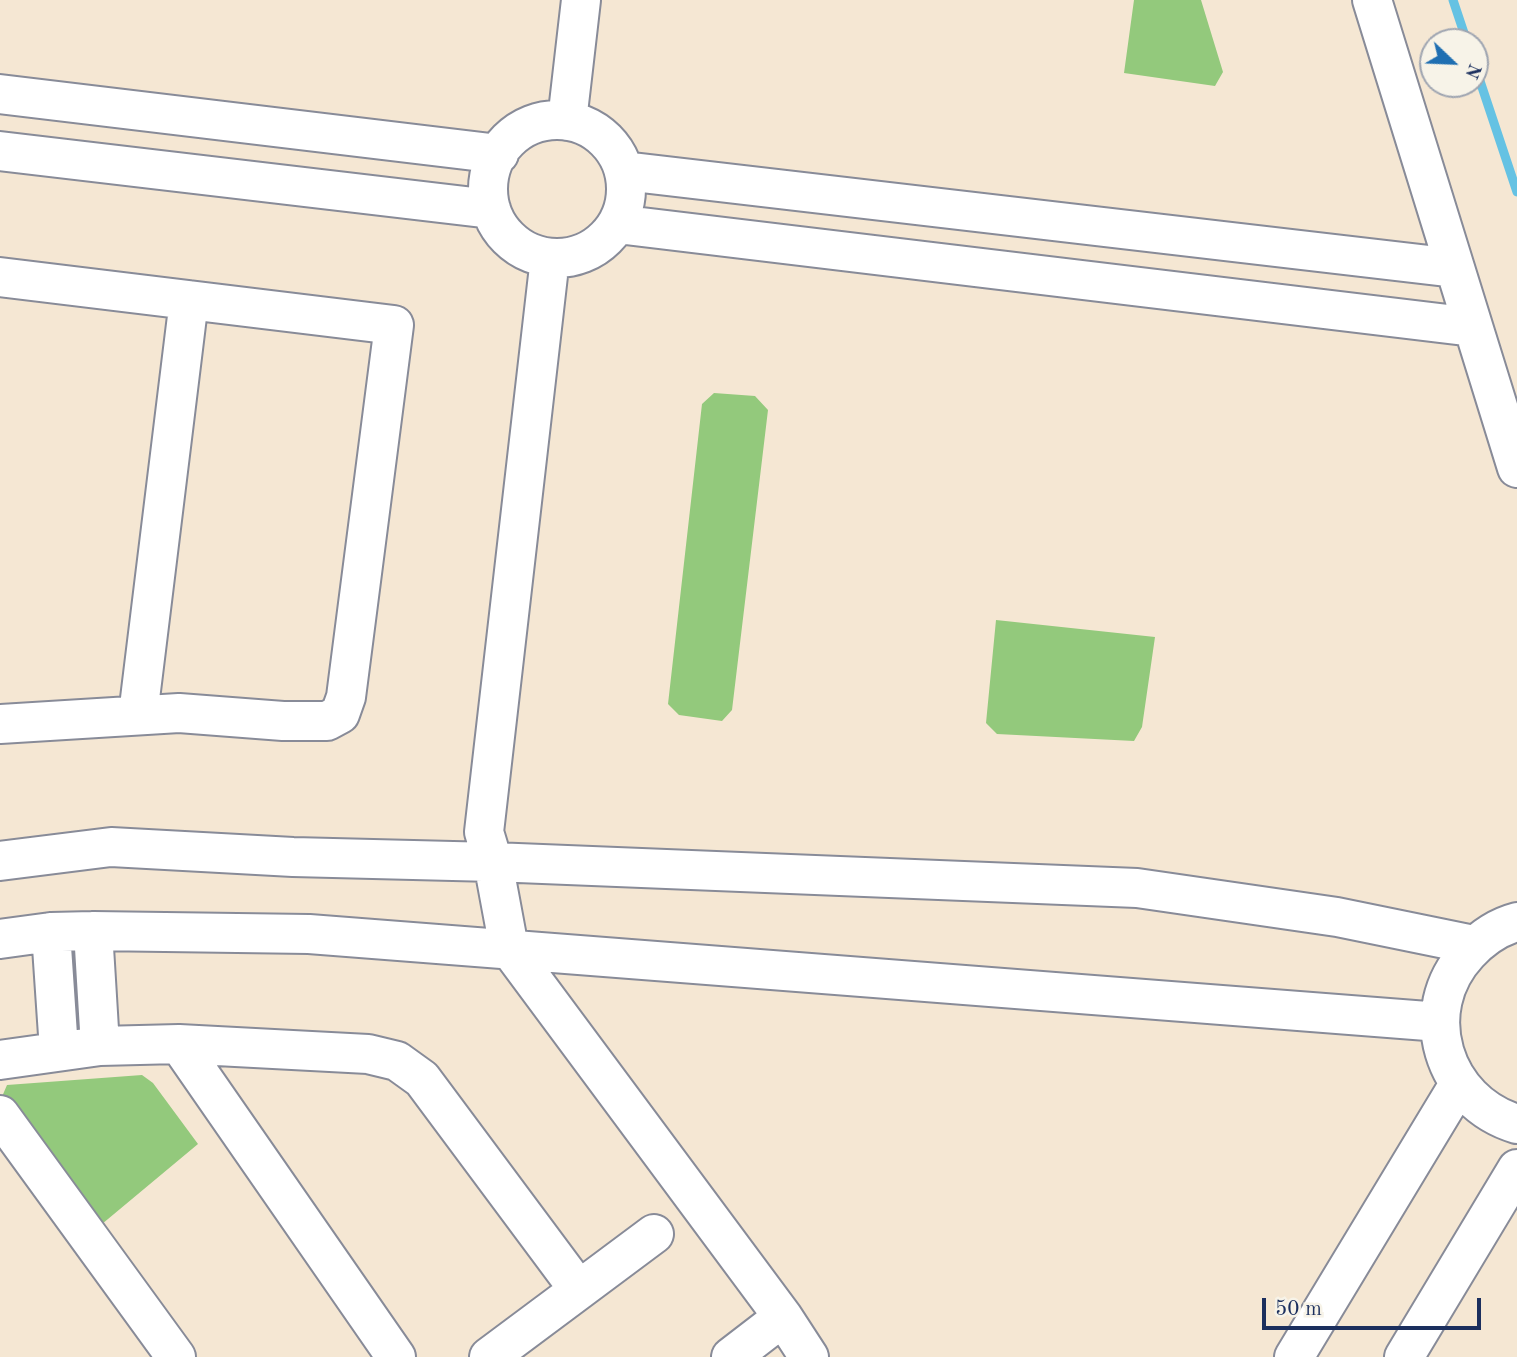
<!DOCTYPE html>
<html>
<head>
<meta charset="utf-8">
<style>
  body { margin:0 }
  #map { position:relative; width:1517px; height:1357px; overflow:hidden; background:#f5e7d3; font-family:"Old Standard TT",serif }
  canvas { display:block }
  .north { position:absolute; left:1419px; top:28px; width:70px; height:70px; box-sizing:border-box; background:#f7f3e8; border:2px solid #9fa5b1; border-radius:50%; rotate:113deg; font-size:19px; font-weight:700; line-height:28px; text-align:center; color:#1b2f5e }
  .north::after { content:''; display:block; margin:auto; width:24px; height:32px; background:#1f6fb2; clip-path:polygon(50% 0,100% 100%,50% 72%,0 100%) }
  .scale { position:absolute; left:1262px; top:1298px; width:219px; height:32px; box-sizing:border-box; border:4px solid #1b2f5e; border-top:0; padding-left:9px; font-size:21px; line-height:24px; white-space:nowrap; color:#1b2f5e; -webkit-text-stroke:5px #f7f3e8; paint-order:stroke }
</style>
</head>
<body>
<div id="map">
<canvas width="1517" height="1357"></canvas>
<div class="north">N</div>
<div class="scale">50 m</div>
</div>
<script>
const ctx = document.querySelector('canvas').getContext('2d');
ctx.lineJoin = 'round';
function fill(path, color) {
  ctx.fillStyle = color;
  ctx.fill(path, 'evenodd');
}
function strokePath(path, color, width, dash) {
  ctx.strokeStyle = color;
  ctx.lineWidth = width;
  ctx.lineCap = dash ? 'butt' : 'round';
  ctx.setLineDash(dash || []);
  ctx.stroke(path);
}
const green = new Path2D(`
  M1134,0h67l22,72 -8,14 -91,-13z
  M714,393l41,3 13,14 -36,300 -10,11 -43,-6 -11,-11 34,-300z
  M996,620l159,17 -13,90 -8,14 -137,-7 -11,-11z
  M142,1075l11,8 45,61 -102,85 -95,-130 6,-14z`);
const stream = new Path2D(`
  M1453,0l14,42
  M1475,66l42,126`);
const minor = new Path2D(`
  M1372,0l145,468
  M0,94l499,60
  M488 189a69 69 0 1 1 138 0a69 69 0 1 1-138 0Z
  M567,121l14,-121
  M0,151l491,58
  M624,171l831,97
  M617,224l856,103
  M550,258l-66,574 9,30 16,86 274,369 26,40
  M0,277l394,48 -48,372 -6,17 -13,7h-44l-104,-8 -179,11
  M138,715l51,-415
  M0,861l111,-14 182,10 200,5 644,26 200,29 137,28
  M1517,922c-19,5 -36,17 -49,31 -54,58 -25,149 49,171
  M93,931l7,115
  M51,932l8,118
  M0,939l51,-7 42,-1 216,3 1131,88
  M179,1044l217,313
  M0,1060l100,-14 79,-2 189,10 29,7 25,18 157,211
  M0,1115l176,242
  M489,1357l165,-123
  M731,1357l52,-40
  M1294,1357l165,-273
  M1404,1357l113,-188`);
fill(green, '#93c97c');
strokePath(stream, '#65c2e3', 9);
strokePath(minor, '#888b98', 42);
strokePath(minor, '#fff', 38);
</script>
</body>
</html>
